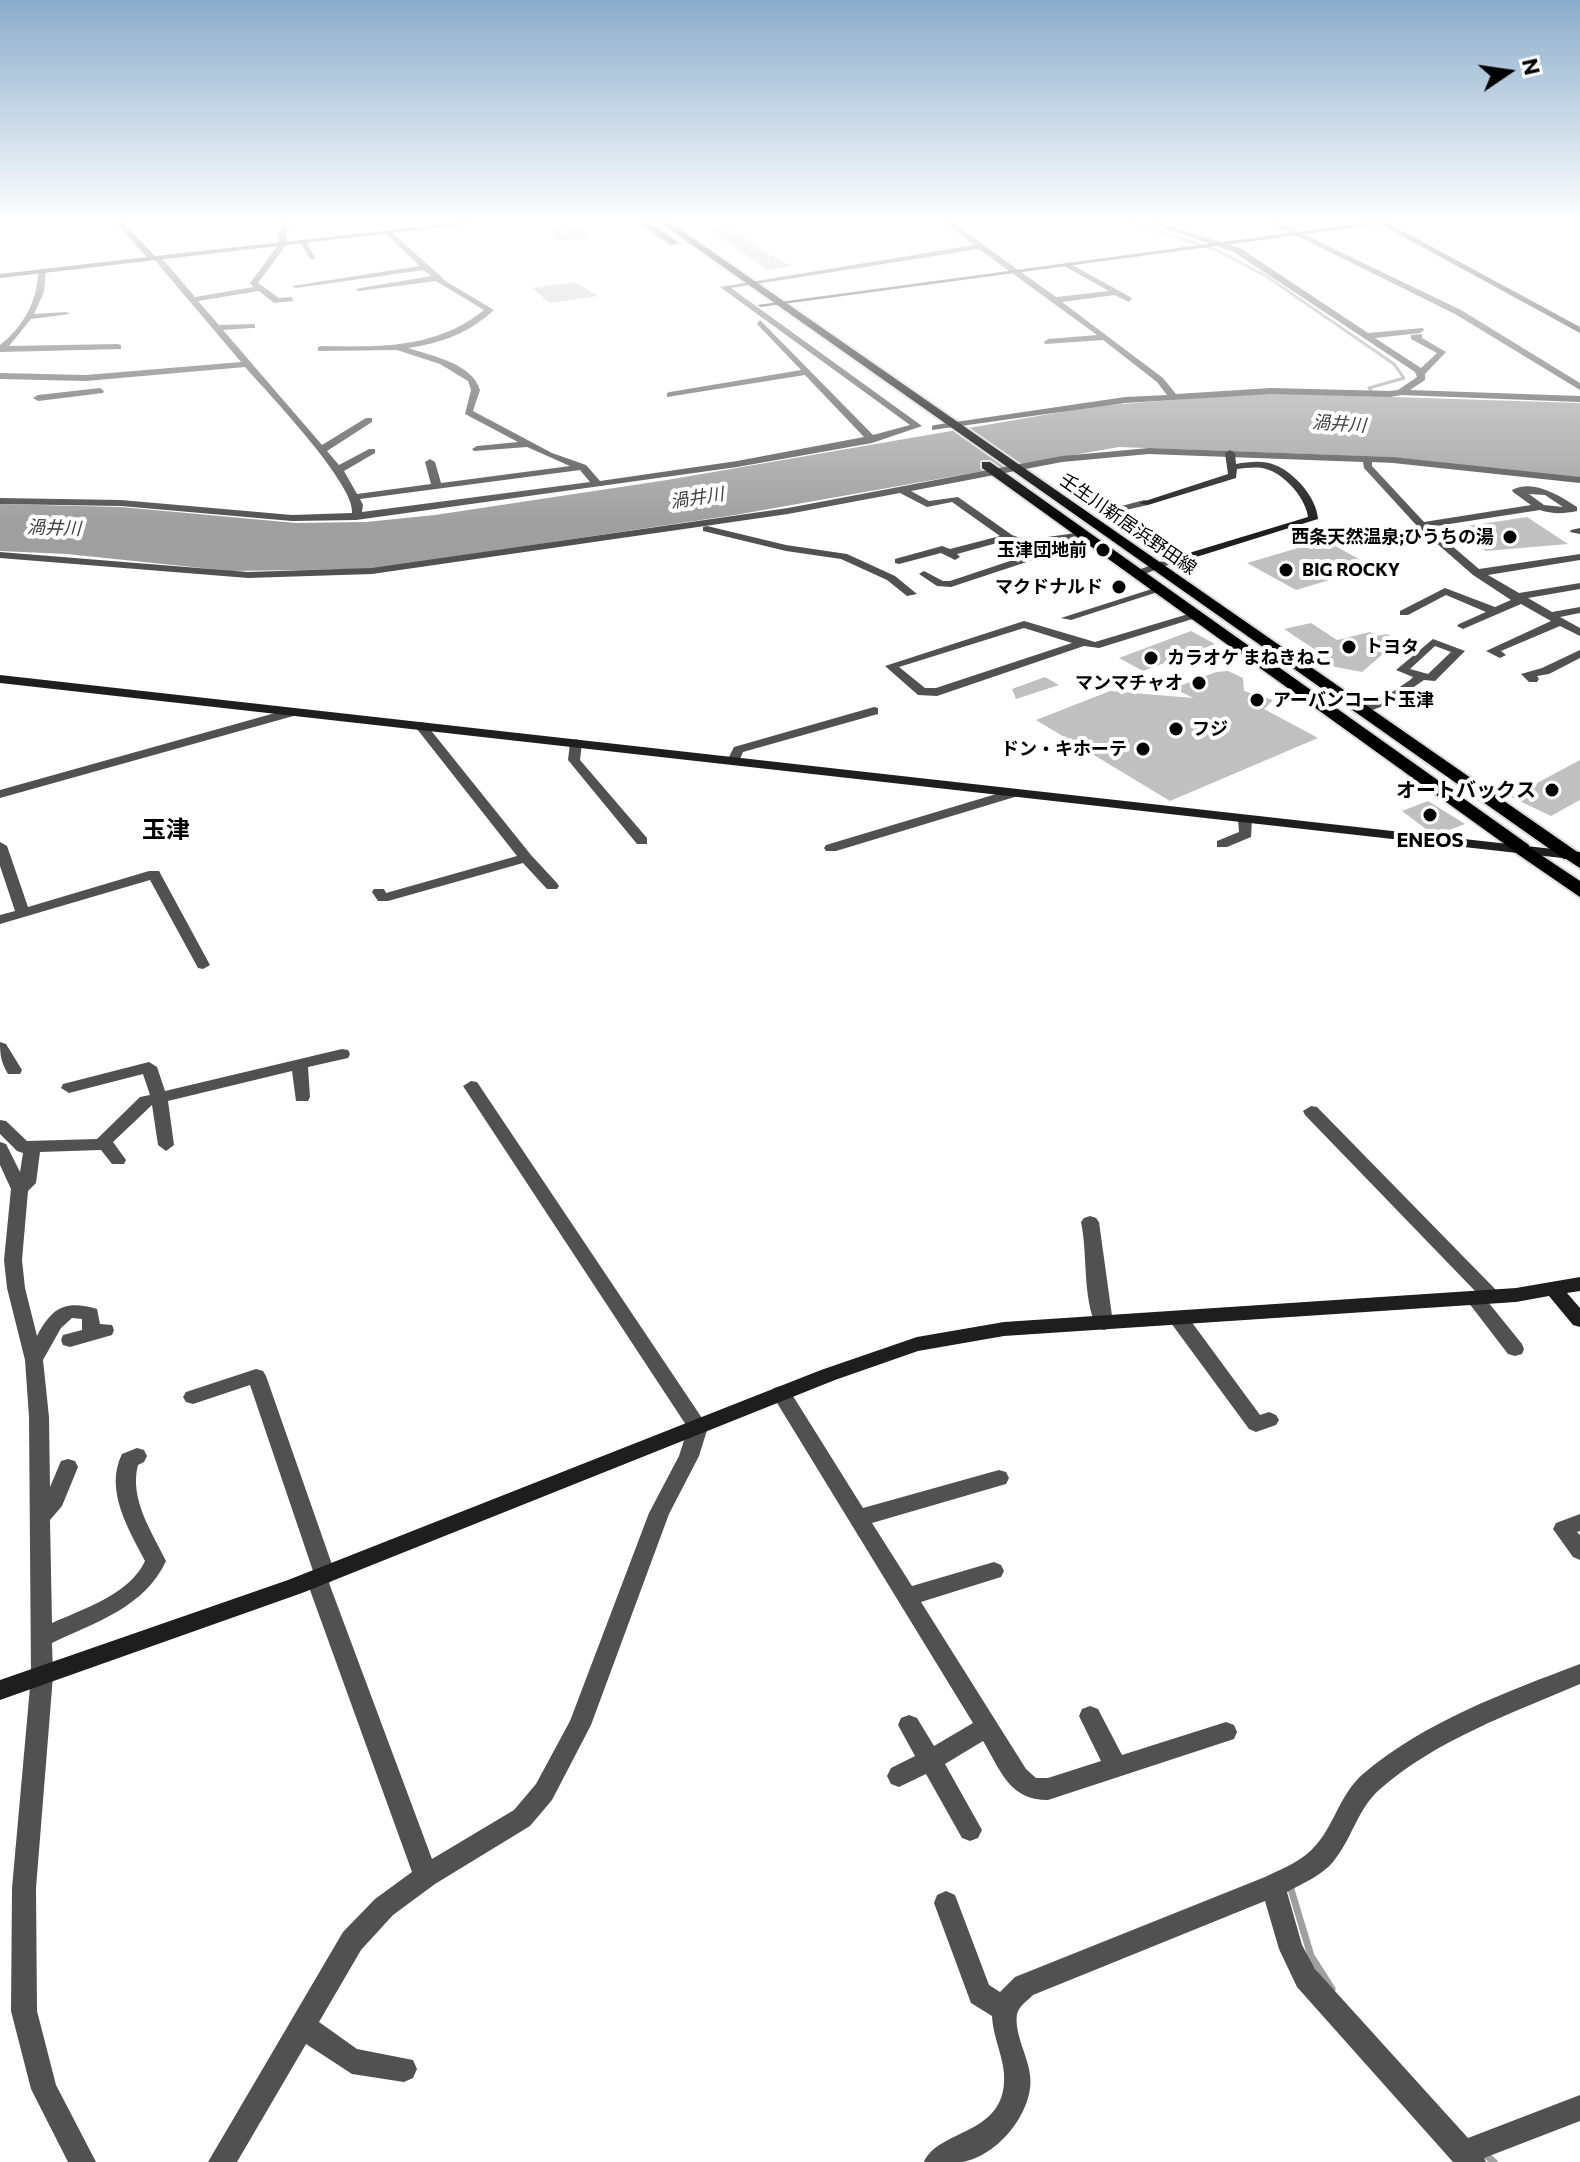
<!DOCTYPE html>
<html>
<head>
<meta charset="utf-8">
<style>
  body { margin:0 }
  #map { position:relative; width:1580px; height:2162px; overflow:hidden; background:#fff; font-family:Commissioner,sans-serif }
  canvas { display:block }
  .north { position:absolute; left:1468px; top:32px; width:80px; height:80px; -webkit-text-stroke:6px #fff; paint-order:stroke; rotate:77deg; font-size:22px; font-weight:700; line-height:32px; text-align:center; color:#000 }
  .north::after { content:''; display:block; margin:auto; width:28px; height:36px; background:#000; clip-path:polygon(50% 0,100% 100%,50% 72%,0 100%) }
</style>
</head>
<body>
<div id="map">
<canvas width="1580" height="2162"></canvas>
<div class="north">N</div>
</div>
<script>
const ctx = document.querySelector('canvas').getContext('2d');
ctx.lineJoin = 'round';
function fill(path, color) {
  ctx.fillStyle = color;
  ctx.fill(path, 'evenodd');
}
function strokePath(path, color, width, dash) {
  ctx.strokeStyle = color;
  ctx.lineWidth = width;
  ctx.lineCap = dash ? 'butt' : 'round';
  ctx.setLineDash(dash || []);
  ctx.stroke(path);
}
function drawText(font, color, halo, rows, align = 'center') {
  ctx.font = font + ' Commissioner,"Noto Sans JP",sans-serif';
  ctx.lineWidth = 8;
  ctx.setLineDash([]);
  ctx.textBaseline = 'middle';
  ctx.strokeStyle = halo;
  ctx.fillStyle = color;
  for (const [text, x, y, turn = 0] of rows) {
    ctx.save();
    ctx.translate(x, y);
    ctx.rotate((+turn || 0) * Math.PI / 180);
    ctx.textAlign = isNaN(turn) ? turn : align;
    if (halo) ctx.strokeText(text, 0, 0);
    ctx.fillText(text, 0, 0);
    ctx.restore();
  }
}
const water = new Path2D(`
  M1265,393l315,10v75l-190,-21 -271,-10 -384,68 -364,54 -141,2 -163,-17 -67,-3v-47l121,3 175,16 70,-1 69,-7 232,-35 429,-74z`);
const streamFar1 = new Path2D(`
  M1131,223l83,26 52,27 128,88 10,14 -35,10 6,10`);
const stream = new Path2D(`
  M1290,1886l21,70 21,33
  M1482,2152l12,10`);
const building = new Path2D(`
  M726,225l41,28 25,13 -24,4 -61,-42z
  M582,226l7,12 -32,3 -6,-12z
  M575,282l23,14 -48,7 -18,-15z
  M1527,517l41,27 -82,7 -32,-19 11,-1 -4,-4z
  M1325,540l48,27 -77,23 -49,-27z
  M1311,623l26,17 33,-8 6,4 11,-2 11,7 -36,31 -47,-9 -1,-14 -30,-20z
  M1191,631l24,13 -72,27 -24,-13z
  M1228,671l15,7 1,13 29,9 -9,9 54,29 -148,63 -134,-81 74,-29 83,7 -19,-10 42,-16z
  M1045,677l14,8 -43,14 -4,-10z
  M1580,760v40l-29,16 -40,-19z
  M1428,801l37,23 -24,9 -11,-1 -28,-21z`);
const street = new Path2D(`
  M278,223h8l5,4 -5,6 1,11 -29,39 21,15 12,-1 3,4 -20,2 -15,-12 -61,10 21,24 36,-1v4h-3l-29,2 99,115 44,-27h6v4l-45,29 12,14 30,-16h6v4l-31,18 13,23 74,-10 -6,-22 5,-3 5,3 6,21 129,-17 -43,-19 -53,4 -2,-2 5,-3 41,-4 -53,-28 6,-24 -3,-9 -28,-17 -43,-14 -79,1v-4l3,-1c59,1 115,3 163,-36l-48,-29 -77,10 -4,-2 76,-13 -7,-6 -128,18 -4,-2 128,-20 -34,-32 3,-4 58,52 47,28c-25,23 -52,33 -86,38 24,8 64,15 72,42l-7,21 79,42 34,12 14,16 137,-20 127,-24 -59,-62 -138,22v-4l3,-1 131,-22 -44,-46 3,-4 113,115 37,-10 -190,-138 254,-42 -28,-22h7l103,74 53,-6 -45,-25 3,-4 65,36 -3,4 -14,-7 -53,7 101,76 13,16 95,-6 119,3 8,-1 19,-13 -2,-5 -181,-120 -84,-29h9l81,25 128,85 55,-5 1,2 -4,3 -45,5 46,30 16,-15 -26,-14v-4l11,-1v4l24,14 -21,22v6l-15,10 170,6v6l-179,-7 -11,2 -119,-3 -146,9 -193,27v-4l3,-1 190,-28 42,-2 -10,-13 -54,-42 -58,4 -1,-2 4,-3 49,-4 -118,-86 -248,39 191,138 -50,17 -135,24 -381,53 -64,1 -171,-15 -121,-2v-6l121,2 171,15 60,-2c4,-28 -85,-121 -107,-146l-159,14 -86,-2v-6l86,2 155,-13 -88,-104 7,-2 35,41 59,-10 -4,-4 29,-39 -1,-11 5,-6zM580,470l10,12 -228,30 1,-7 -3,-6z
  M1271,223h9l181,87 119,73v7l-125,-76z
  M299,240h6l11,19h-6z
  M42,269l4,2 -2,21 -10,22 32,-2 4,2 -39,5 -22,27 109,-2 3,1v4l-121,3v-7c23,-18 38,-44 38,-74z
  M100,388l4,3 -1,2 -65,8 -5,-3 5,-3z
  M1149,448l244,9 187,20v6l-187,-20 -21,-1v4l52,56 107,-17 -18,-13 -1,-2c22,-11 46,5 65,17v4c-14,3 -25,3 -37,-1l-110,17 49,42 101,-15v6l-92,15 31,18 61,-10v6l-52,9 24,14 28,-5v6l-20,4 20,11v8l-20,-10 -59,25 5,4 -6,3 -14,-7 65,-30 -30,-17 -58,25 -6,-3 2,-2 27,-12 -40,-17 -38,20h-8v-4l45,-23 50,19 16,-7 -38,-25 -55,-48 -54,-59 -1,-6 -214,-8 -87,8 -151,29 18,10 29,-4 54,38 14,5 57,-8 5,3 -5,3 -58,8 -17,-6 -51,14 3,3 -5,3 -14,-7 -42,11 -4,-1v-4l47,-13 8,3 50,-13 -48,-34 -25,5 -27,-14 -112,21 -416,60 -124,4 -248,-20v-6l248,20 124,-4 416,-60 274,-52zM1529,494l16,1 18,12 -19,-2z
  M1144,500l4,1v4l-36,8 66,48 -41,16 -4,-1v-4l32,-12 -66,-48z
  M707,526l79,19 61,9 48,22 22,18 -10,2 -20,-16 -46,-21 -55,-8 -83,-20v-4z
  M1580,528v6l-10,-2 1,-2z
  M1077,543l4,1v4l-15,1 -115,38 -14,-1 -18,-12 5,-3 19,10h7l111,-37z
  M1155,588l9,2 -93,30 -10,-2z
  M1195,612l6,3 -2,2 -100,31 -15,-2 -147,50 -19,-1 -33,-29 139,-45 71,21zM1024,628l48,15 -136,45h-11l-26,-21z
  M1433,639l32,12 -30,30 -11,-1 -35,24 -25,9h-8v-6l32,-12 22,-15 3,-3 -17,-7zM1435,646l16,6 -23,22 -18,-5z
  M1580,650v8l-31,16 -12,2 2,3 -2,3h-8l-8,-8 21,-6z
  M874,707l4,1v6l-135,38 -5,12 -5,1 -6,-4 7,-14z
  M293,708l6,4 -2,3 -297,83v-8z
  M421,722l4,1 106,132 26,28 2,3 -2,3h-10l-24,-26 -135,38h-10l-6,-9 2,-3h10l2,4 131,-37 -100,-127 -2,-3z
  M576,739l6,4 -2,17 67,78v6h-10l-69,-84 2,-17z
  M1013,789l7,4 -2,3 -182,55h-10l-2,-3 2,-3z
  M1245,815l7,4 -1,18 -24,10h-10v-6l22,-9 -1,-13z
  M0,842l7,4 21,61 121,-36h10l51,94 -7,4 -5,-1 -48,-88 -150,44v-9l15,-4 -15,-45z
  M0,1042l6,2 16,26 -2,4h-12c-7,-12 -8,-19 -8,-32z
  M342,1049l6,1 2,4 -2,4 -40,9 2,30 -2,4h-12l-4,-30 -124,30 6,44 -8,6 -8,-6 -6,-40 -39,37 13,18 -2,4h-12l-11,-14 -61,2 -4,31 -8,8 -6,69 3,28 12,48c15,-29 29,-36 60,-27l3,15 12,1 2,5 -2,5 -42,12 -7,-2 -2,-5 2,-5 19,-5v-11l-10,-1 -11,10 -18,32 6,57 1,70 11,-26 7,-2 7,2 3,6 -16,39 -12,14 2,103c31,-14 78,-29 93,-62 -16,-31 -41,-71 -23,-107l15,-6 7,2 3,6 -3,6 -6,3c-9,34 14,67 28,96 -21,46 -70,61 -114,82l1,33 -17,212 1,123 19,74 40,77h-28l-37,-73 -20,-78 1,-123 19,-212 -2,-259 -4,-57 -18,-72 -3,-28 7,-71 -11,-24v-23l6,2 14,28 3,-19 -6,-2 -17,-17v-14l6,1 21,20 70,-2 43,-42 10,-2 -7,-21 -74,19 -8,-5 2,-4 86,-22 8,5 8,24z
  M471,1081l6,1 231,345 -9,29 -30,58 -78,211 -39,75 -22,26 -95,58 -42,31 -32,35 -42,72 38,27 56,11 4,9 -4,9 -9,4 -52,-8 -46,-30 -69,118h-29l135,-230 32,-33 37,-27 -106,-293 7,-8 -63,-186 -57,19 -7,-2 -3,-5 3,-5 70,-23 7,2 3,5 70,200 -7,7 103,276 82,-49 22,-26 34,-63 79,-208 30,-57 9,-28 -225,-342z
  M1311,1106l6,1 181,185 3,5 -3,5h-10l34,42 2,5 -2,5 -7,2 -7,-2 -43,-56 3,-5 8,-1 -171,-177 -2,-4z
  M1090,1216l6,2 3,4 14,101 -2,5 -7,2 -7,-2c-15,-31 -9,-73 -16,-106l3,-4z
  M1178,1311l7,2 75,102 9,-3 7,3 3,5 -3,5 -20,7 -7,-3 -78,-106 -2,-5 2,-5z
  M781,1386l7,2 75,120 136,-38 7,2 3,6 -3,6 -134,39 40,63 82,-24 7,3 3,6 -3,6 -80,25 105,167 10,9h12l53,-17 -22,-45 3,-7 8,-3 8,3 24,46 104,-33 8,3 3,7 -3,7 -186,61c-39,0 -47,-29 -65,-59l-38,23 37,66 -4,8 -8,3 -8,-3 -36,-64 -27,13 -8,-3 -4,-8 4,-8 24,-12 -17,-31 3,-7 8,-3 8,3 17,28 39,-23 -199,-325 -3,-5 3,-5z
  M1580,1514v17l-3,1 3,3v25l-7,-3 -20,-28 3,-6z
  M1580,1664v20c-69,30 -143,55 -201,106 -22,20 -27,49 -46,72 -12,14 -30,21 -46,30l15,53 13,24 153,169 112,-43v26l-96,37 2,4h-33l-156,-175 -18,-38 -14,-48 -232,94c-6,6 -14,11 -16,19 -3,20 11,42 13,61 5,36 -33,82 -68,87 -12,0 -25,0 -38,0 14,-32 77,-27 80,-79 2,-22 -11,-44 -12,-67l-21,-13 -37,-100 3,-8 9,-4 9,4 34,90 11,7 15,-15 250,-100c18,-9 38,-16 51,-32 19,-22 24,-51 47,-71 61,-52 143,-82 217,-110z`);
const secondary = new Path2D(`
  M116,223h7l32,33 302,-33h21l-478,55v-4l147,-17z
  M1363,223h25l192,104v6l-200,-109 -619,83 -4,-2z
  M1230,450l5,3 1,11c13,-2 27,-4 39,1 19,7 42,33 43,54l-141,44h-8v-4l139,-42c-2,-18 -22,-41 -39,-47 -10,-4 -22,-2 -32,-1l-1,9 -88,27 -9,-2 89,-29 -3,-21z
  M0,675l1580,177v8l-1580,-177z
  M1580,1277v14l-13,2 13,15v19l-7,-2 -24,-29 -33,6 -512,34 -86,15 -83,29 -533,213 -302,107v-20l288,-100 533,-210 96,-33 87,-15 512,-34z`);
const primary = new Path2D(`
  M640,223h11l28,20 -8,2z
  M661,223h10l905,628 3,4 -3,4h-12z
  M982,462h8l539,383v8h-12l-535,-385z`);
const highway = new Path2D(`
  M1523,843l57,38v16l-64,-44 -3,-4z
  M1570,849l10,4v15l-20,-13z`);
const markers = [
  [1510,537,8,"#000"],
  [1103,550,8,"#000"],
  [1286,570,8,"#000"],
  [1119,587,8,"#000"],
  [1349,647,8,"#000"],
  [1151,658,8,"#000"],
  [1199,683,8,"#000"],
  [1257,700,8,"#000"],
  [1176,729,8,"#000"],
  [1143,749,8,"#000"],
  [1552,790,8,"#000"],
  [1430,815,8,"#000"]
];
const farWaternames = [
  ["渦井川",1339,424,4],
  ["渦井川",697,498,-9],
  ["渦井川",54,528,2]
];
const farStreetnames = [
  ["壬生川新居浜野田線",1128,524,35]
];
const farPoinames = [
  ["西条天然温泉;ひうちの湯",1494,537],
  ["玉津団地前",1087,550],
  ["BIG ROCKY",1302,570,"left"],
  ["マクドナルド",1103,587],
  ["トヨタ",1365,647,"left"],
  ["カラオケ まねきねこ",1167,658,"left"],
  ["マンマチャオ",1183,683],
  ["アーバンコート玉津",1273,700,"left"],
  ["フジ",1192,729,"left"],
  ["ドン・キホーテ",1127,749]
];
const poiNames = [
  ["オートバックス",1536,790],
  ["ENEOS",1430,840,"center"]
];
const quarterNames = [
  ["玉津",166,830]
];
fill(water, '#9f9f9f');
strokePath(streamFar1, '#9f9f9f', 3);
strokePath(stream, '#9f9f9f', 7);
fill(building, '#c0c0c0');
strokePath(primary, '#dbdbdb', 4);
strokePath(highway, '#dbdbdb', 4);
fill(street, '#515151');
fill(secondary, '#1e1e1e');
fill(primary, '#000');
fill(highway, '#000');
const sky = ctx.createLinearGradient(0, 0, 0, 525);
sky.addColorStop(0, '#8baccb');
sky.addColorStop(0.42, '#fff');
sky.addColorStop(1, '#ffffff00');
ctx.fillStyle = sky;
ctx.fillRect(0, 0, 1580, 525);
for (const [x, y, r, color] of markers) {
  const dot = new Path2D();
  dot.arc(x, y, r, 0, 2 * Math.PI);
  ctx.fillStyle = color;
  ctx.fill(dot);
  strokePath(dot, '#fff', 3);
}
drawText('italic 18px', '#404040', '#fff', farWaternames);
drawText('18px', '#000', '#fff', farStreetnames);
drawText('bold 18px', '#000', '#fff', farPoinames, 'right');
drawText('bold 20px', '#000', '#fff', poiNames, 'right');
drawText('bold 24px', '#000', '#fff', quarterNames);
</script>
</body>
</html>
